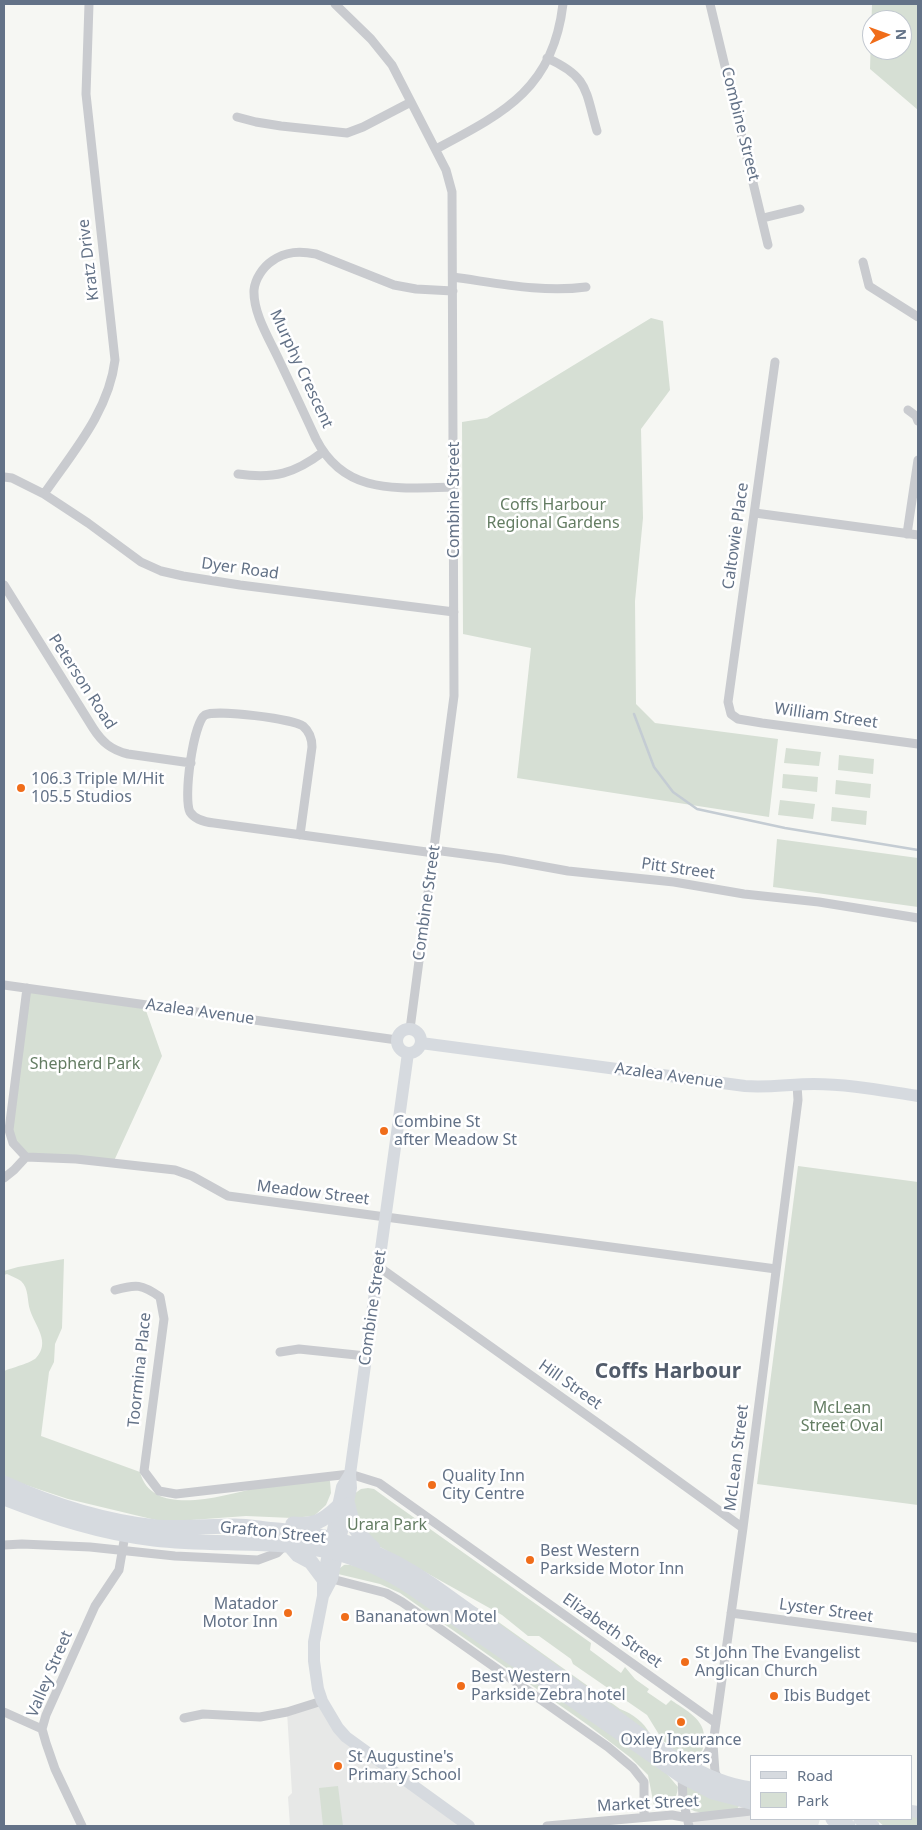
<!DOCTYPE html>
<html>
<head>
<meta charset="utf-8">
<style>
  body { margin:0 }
  #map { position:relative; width:922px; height:1830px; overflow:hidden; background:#f6f7f3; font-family:"Noto Sans",sans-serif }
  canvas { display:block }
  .frame { position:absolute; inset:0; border:5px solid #637287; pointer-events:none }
  .legend { position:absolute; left:750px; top:1755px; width:162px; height:65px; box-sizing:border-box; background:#fff; border:1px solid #c1c7cf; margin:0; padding:6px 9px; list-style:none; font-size:15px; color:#637287 }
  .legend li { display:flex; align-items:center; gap:10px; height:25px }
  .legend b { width:25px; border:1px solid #c1c7cf }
  .north { position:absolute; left:862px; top:10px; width:50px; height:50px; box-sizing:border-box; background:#fff; border:1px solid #c1c7cf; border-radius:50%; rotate:88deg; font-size:14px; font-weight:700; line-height:20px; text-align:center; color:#637287 }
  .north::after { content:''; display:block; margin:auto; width:18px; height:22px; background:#f06d1a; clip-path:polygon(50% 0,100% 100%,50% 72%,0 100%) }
</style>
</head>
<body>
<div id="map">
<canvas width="922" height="1830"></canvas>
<div class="frame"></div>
<ul class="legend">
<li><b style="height:6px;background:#d6dadf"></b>Road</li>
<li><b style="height:14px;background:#d6dfd4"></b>Park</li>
</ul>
<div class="north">N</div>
</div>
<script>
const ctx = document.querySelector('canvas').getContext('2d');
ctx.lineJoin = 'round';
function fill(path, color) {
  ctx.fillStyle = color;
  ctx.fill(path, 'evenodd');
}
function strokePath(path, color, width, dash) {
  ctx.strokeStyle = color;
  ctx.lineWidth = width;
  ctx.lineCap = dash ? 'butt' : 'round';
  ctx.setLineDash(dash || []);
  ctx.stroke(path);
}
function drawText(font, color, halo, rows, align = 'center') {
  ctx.font = font + ' "Noto Sans",sans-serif';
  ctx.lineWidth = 5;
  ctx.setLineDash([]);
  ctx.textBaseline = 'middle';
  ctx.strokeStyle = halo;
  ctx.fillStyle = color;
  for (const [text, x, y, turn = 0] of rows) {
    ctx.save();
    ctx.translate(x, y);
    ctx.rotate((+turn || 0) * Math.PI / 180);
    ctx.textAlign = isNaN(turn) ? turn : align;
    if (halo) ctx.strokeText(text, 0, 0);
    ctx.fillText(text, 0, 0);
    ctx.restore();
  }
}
const built = new Path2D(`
  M322,1701l16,27 131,98h-179l-2,-29 4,-4 -5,-81z
  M751,1811v8h69l-2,7h-129l-1,-8z`);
const green = new Path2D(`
  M872,4h46v106l-48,-41zM872,20h30v30h-30z
  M651,318l12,3 7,69 -29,39 2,89 -8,83 1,103 19,19 123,16 -9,78 -252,-39 14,-130 -68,-14 -1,-212 25,-4z
  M786,748l35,4 -2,14 -35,-3z
  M839,755l35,4 -1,15 -35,-4z
  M783,774l35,3 -1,15 -35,-4z
  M836,780l35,4 -1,14 -35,-4z
  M780,800l35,4 -2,15 -35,-4z
  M832,807l35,4 -1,14 -35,-4z
  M777,839l141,19v49l-145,-20z
  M27,988l117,17 18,51 -49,107 -87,-6 -17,-27z
  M798,1166l120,16v323l-161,-21z
  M64,1259l-2,69 -7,16 -1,18 -5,10 -8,64 99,36c12,47 84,23 117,16 23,-4 50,-9 73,-7l1,12 -5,12 -12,11 -22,2 -46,-2 -82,6 -96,-23 -57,-19 -7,-5v-104c7,-3 27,-8 32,-13 15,-16 -1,-32 -6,-48 -3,-9 -1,-22 -9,-29 -4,-3 -10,-5 -14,-7l-3,1v-4l14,-4z
  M368,1488l6,1 18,13 199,141 -1,7 31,23 4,-6 10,12 14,10 -2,3 19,13 5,-5c14,10 35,19 33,40 0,7 -2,13 -7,18l-11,1 -23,-18 -16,-26 -74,-51 -2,-5 -32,-23h-11l-26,-21 -129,-72 -20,-28 1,-21 7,-5z
  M344,1565c19,-2 46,17 63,26l260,183 11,13c-1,14 -10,22 -24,19l-6,-31 -17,-17 -43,-33 -188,-132 -20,-9 -42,-10 2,-6z
  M466,1602l20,11 134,96c13,5 24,13 30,25z
  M338,1786l5,40h-20l-4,-38z
  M686,1786l53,20 -2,3c-11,1 -43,9 -49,-3 -2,-5 -2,-14 -2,-20z
  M911,1814l7,1v11h-34l-9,-7h36z`);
const stream = new Path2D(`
  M634,714l20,53 19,25 24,17 88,19 133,22`);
const street = new Path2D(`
  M335,4l36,35 21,26 54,105 6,22 2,504 -44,333
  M710,4l58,241
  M547,58c42,19 38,32 50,73
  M237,117l19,5 25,4 66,7 16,-6 48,-25
  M436,149c68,-36 117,-60 127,-145
  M763,218l37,-9
  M863,262l6,24 49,31
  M453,277c44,6 89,16 133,10
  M453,291l-37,-2 -22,-4 -78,-31c-16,-3 -30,-3 -44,7 -9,6 -17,18 -18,29 -1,24 16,50 26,72 12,25 24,51 36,77 29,57 82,49 138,48
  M775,362l-47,340 3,12 7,5 24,4 156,21
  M908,410l8,6 2,5
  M238,474c36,5 56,0 85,-22
  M4,477l8,1 32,16 44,29 53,39 20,9 22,5 57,9 214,27
  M44,494c29,-42 65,-83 71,-134l-29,-266 3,-90
  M755,513l163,22
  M907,534l11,-74
  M4,585l89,143c9,14 18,22 35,26l63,9
  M300,835l12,-88c0,-8 -2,-15 -9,-21 -9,-7 -87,-17 -98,-11 -12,8 -22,84 -15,97 5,8 15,10 24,11l220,30
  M434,850l68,9 66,12 106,11 70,12 75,8 99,16
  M4,985l393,55
  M27,988l-18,142 4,13 13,14 50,2 99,11 17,6 36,20 548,73
  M4,1178l10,-8 12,-13
  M379,1267l248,177 116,84
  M115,1290c21,-6 27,-6 45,7l4,22 -20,152 15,20 17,3 174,-20 29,9 337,240
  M280,1352l19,-3 67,7
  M4,1545l18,-1 68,3 85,9 83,4 19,-7 7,-7
  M332,1579l54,14 16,9 206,145 25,21 11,14v35
  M731,1613l187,25
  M4,1712l38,17
  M184,1718l19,-4 57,3 27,-5 35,-11
  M692,1768l15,-14 5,-10
  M682,1776l1,24 6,26
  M719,1781l-4,-9 -2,-28 30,-216 55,-428 -1,-15
  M82,1826l-27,-57 -9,-26 -4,-14 4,-14 49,-109 24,-36 6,-35
  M547,1826l125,-11 16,3 63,-7`);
const secondary = new Path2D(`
  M397 1041a12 12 0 1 1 24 0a12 12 0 1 1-24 0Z
  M421,1043l324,43c23,2 46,-2 69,-2 35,0 70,7 104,12
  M350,1474l-8,13 -19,91v18l-9,46v19l4,28 4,12 16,27 8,9 123,89
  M323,1596l9,-17 19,-91 -1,-14 58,-421
  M911,1811l7,1`);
const highway = new Path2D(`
  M4,1483c48,22 99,38 152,44 26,2 53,-1 79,-1 14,0 28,3 42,4 62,6 103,19 155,55 51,37 103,74 155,111 46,33 106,86 164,93
  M4,1498c49,19 97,35 150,41 58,7 117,0 174,12 32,7 60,21 86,38l268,187 31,16 38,10
  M348,1505c5,23 8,27 25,43
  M293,1524c22,2 30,-3 46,-18
  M291,1547l7,8 13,7 12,16
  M833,1819l15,7
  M861,1819l11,7`);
const markers = [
  [21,788,5,"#f06d1a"],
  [384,1131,5,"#f06d1a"],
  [432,1485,5,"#f06d1a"],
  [530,1560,5,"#f06d1a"],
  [288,1613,5,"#f06d1a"],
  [345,1617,5,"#f06d1a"],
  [685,1662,5,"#f06d1a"],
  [461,1686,5,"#f06d1a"],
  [774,1696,5,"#f06d1a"],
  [681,1722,5,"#f06d1a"],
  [338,1766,5,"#f06d1a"]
];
const streetNames = [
  ["Combine Street",740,124,76],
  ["Kratz Drive",89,260,-97],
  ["Murphy Crescent",301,369,65],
  ["Combine Street",454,500,-90],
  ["Caltowie Place",736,536,-82],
  ["Dyer Road",240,569,8],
  ["Peterson Road",82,682,57],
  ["William Street",826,716,8],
  ["Pitt Street",678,869,8],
  ["Combine Street",427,903,-82],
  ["Azalea Avenue",200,1012,8],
  ["Azalea Avenue",669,1076,8],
  ["Meadow Street",313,1193,7],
  ["Combine Street",373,1308,-82],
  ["Toormina Place",140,1370,-84],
  ["Hill Street",570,1385,35],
  ["McLean Street",737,1458,-83],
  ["Grafton Street",273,1533,6],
  ["Lyster Street",826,1611,8],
  ["Elizabeth Street",612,1631,35],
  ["Valley Street",50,1674,-67],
  ["Market Street",648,1804,-3]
];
const parkNames = [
  ["Coffs Harbour",553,505],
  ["Regional Gardens",553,523],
  ["Shepherd Park",85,1064],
  ["McLean",842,1408],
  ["Street Oval",842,1426],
  ["Urara Park",387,1525]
];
const poiNames = [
  ["106.3 Triple M/Hit",31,779],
  ["105.5 Studios",31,797],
  ["Combine St",394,1122],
  ["after Meadow St",394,1140],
  ["Quality Inn",442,1476],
  ["City Centre",442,1494],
  ["Best Western",540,1551],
  ["Parkside Motor Inn",540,1569],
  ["Matador",278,1604,"right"],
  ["Motor Inn",278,1622,"right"],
  ["Bananatown Motel",355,1617],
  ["St John The Evangelist",695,1653],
  ["Anglican Church",695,1671],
  ["Best Western",471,1677],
  ["Parkside Zebra hotel",471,1695],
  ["Ibis Budget",784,1696],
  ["Oxley Insurance",681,1740,"center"],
  ["Brokers",681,1758,"center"],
  ["St Augustine's",348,1757],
  ["Primary School",348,1775]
];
const districtNames = [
  ["Coffs Harbour",668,1372]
];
fill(built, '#e7e8e7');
fill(green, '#d6dfd4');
strokePath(stream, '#c4ccd3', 2.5);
strokePath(street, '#c9cbcf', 9);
strokePath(secondary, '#d6dadf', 12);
strokePath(highway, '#d6dadf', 15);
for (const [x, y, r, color] of markers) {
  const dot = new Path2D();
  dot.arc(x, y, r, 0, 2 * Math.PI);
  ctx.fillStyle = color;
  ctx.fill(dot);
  strokePath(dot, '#fff', 2);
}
drawText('16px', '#637287', '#fff', streetNames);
drawText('16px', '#647d63', '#fff', parkNames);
drawText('16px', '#637287', '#fff', poiNames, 'left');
drawText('bold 21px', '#525c6b', '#fff', districtNames);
</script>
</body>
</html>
